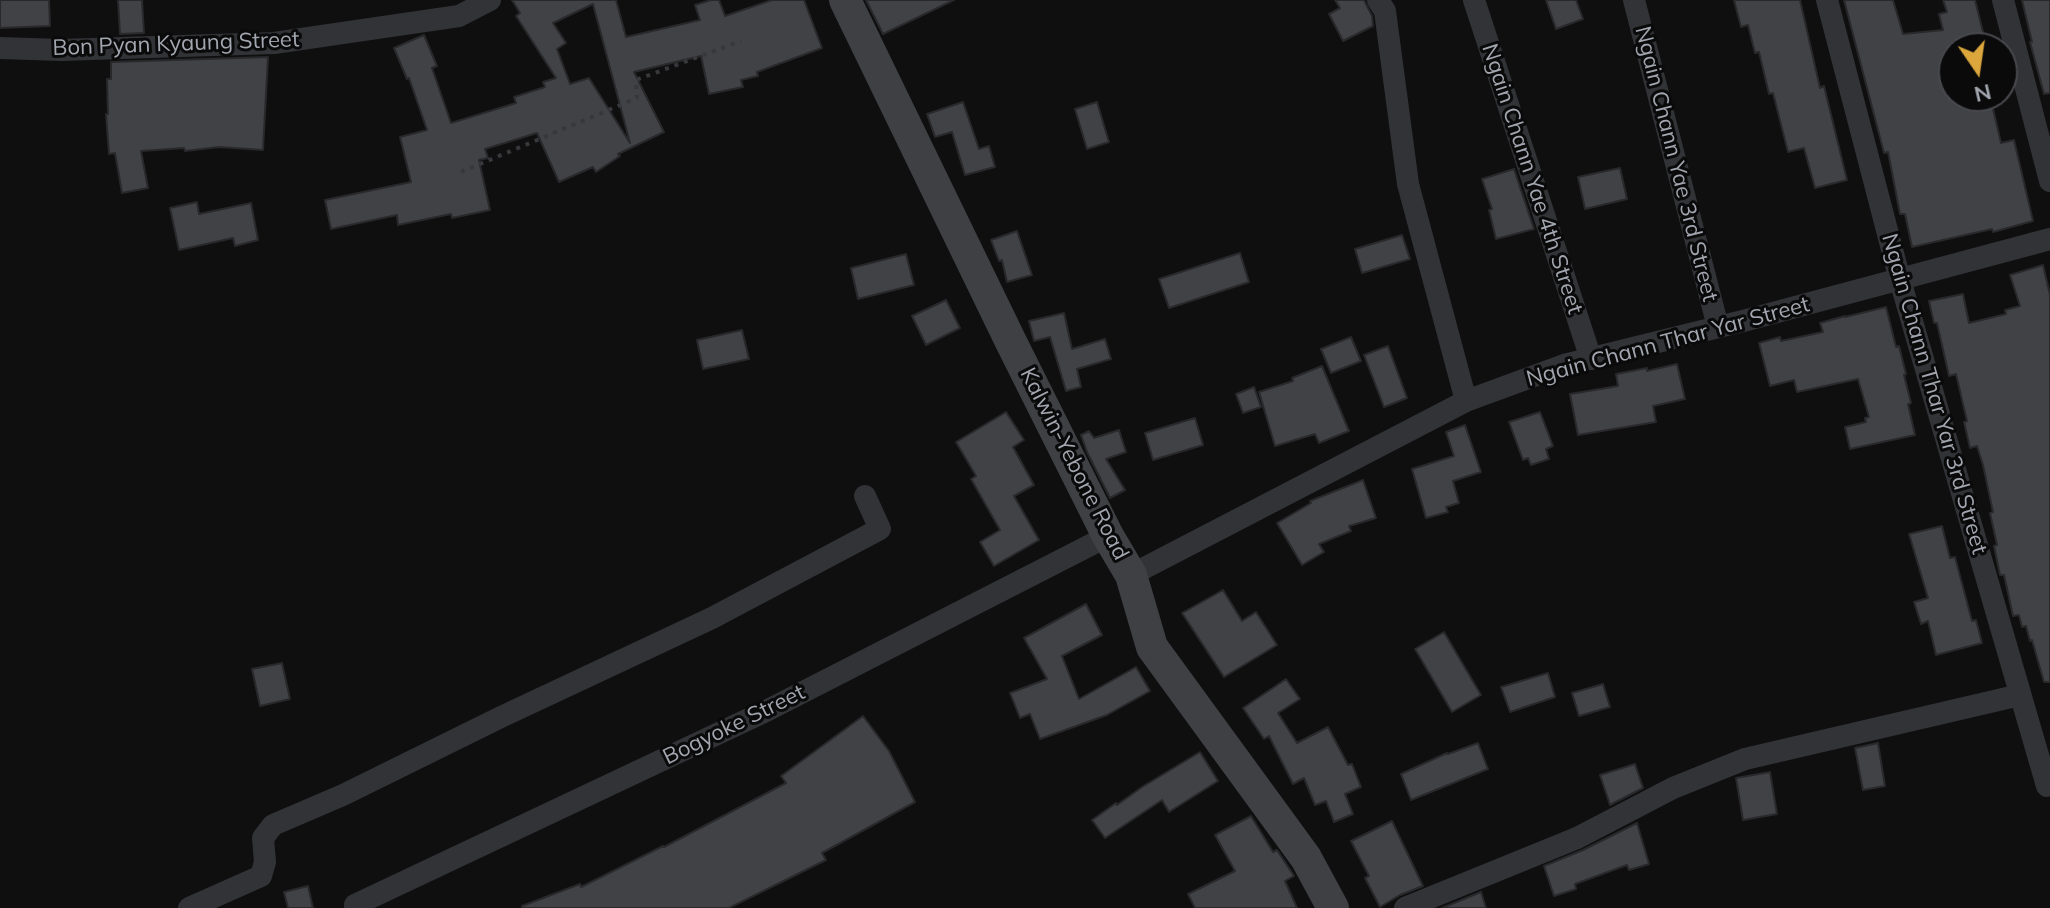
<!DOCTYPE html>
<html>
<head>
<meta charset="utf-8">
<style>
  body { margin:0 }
  #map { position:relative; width:2050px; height:908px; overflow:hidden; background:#0f0f10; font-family:Mulish,sans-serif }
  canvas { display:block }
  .north { position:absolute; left:1938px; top:32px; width:80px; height:80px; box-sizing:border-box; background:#0a0a0b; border:2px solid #47484d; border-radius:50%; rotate:167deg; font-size:22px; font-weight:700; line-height:32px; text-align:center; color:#a2a6af }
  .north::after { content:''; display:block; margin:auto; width:28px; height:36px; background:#dba63b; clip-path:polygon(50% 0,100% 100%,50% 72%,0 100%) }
</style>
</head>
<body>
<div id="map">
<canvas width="2050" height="908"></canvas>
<div class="north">N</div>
</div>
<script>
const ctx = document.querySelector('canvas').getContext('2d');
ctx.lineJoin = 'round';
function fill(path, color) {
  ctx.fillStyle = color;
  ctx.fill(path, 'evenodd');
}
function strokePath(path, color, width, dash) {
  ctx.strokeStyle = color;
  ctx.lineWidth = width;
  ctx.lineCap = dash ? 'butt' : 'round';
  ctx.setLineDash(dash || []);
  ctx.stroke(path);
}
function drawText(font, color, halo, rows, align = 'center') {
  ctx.font = font + ' Mulish,sans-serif';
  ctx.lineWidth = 6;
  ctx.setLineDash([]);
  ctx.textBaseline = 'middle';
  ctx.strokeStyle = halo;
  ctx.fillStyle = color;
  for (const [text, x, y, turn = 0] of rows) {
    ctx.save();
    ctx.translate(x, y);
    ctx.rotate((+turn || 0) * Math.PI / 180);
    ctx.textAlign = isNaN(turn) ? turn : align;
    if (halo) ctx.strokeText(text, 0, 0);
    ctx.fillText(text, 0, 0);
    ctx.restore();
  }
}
const building = new Path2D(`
  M0,0h49l1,26 -50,2z
  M118,0h24l2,33 -24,1z
  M512,0h104l10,37 74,-17 -5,-15 16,-5h8l6,16 47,-16h32l18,48 -65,24 1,4 -17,4 2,7 -34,7 -8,-38 -67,16 30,60 -46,22 2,2 -24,16 -3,-5 -34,15 -22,-49 -52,16 3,9 -9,2 11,50 -38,8 -1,-4 -53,11 -1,-10 -66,14 -6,-29 86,-18 -11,-45 27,-7 -18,-52 -2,1 -13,-31 30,-13 13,31 -5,2 19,55 65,-20 -2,-6 31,-10 -2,-5 13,-4 -40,-62 4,-3zM593,4l37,139 -41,-65 -19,6 -13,-35 9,-6 -13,-20z
  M866,0h88l-71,34z
  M1335,0h29l8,16 1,10 -30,15 -14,-27 11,-6z
  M1546,0h30l7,19 -27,10z
  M1734,0h66l20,88 4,-2 23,94 -32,8 -11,-40 -16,4 -15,-59 -4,1 -10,-42 -4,1 -7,-28 -7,2z
  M1844,0h49l10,34 40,-4 -4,-16 8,-2 -4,-12h32l11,44 -17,4h-15v48h36l11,47 13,-3 19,81 -40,11 -1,-3 -80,18 -7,-33h-5l-12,-62 -4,1z
  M2022,0h28v93l-6,1 -14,-52h2z
  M268,57l-5,93 -44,-3 -34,4 -1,-3 -43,3 7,37 -26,5 -7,-40 -6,1 -3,-40h2l-1,-35h4v-17z
  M963,102l16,47 10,-3 6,21 -30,8 -13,-43 -17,5 -8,-23z
  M1097,102l12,40 -22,7 -12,-40z
  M1620,168l7,31 -42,10 -7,-32z
  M1514,169l20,60 -38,10 -7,-29 3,-1 -10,-30z
  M197,202l2,12 52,-11 7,37 -23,6 -2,-8 -54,12 -9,-42z
  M1017,231l15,44 -25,7 -5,-22 -3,1 -8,-21z
  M1402,235l8,24 -48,14 -7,-24z
  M1240,253l9,29 -80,26 -10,-29z
  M906,254l8,31 -56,14 -7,-31z
  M2043,265l7,30v387h-6l-12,-42 -2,1 -4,-15 -4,1 -3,-12 -6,1 -9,-41h-4l-6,-29 3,-1 -7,-32 3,-1 -10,-47 -6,-19 -7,2 -6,-26 3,-1 -11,-47 -7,2 -12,-53h-3l-5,-22 34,-7 6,29 37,-9 -1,-4 15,-4 -10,-31z
  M946,300l14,28 -34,17 -14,-29z
  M1886,307l10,40 3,-1 7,28 -2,1 7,28 -3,1 7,31 -65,14 -5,-22 21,-5 -1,-4 4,-1 -11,-38 -61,13 -3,-12 -24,6 -11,-43 21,-6 1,4 42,-9 -3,-9 25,-7v1z
  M1064,313l8,36 33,-10 6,20 -34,10 4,18 -15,4 -16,-54 -16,4 -5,-20z
  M742,330l7,29 -46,10 -6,-29z
  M1351,337l10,24 -30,12 -10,-24z
  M1388,346l19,52 -23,9 -20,-52z
  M1677,364l8,35 -32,7 3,16 -78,13 -8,-41 48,-8 -2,-12 31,-6v3z
  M1322,366l27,65 -30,12 -4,-9 -40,12 -16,-54 34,-11 -1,-3z
  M1254,387l7,20 -18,6 -7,-19z
  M1006,412l18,28 -11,7 21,38 -20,11 25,44 -45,26 -14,-24 20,-12 -29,-51 5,-3 -20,-34z
  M1540,412l13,34 -7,3 3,10 -18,6 -3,-7 -5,2 -14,-38z
  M1195,418l8,27 -50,15 -8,-27z
  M1465,425l16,47 -28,9 6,22 -13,4 2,5 -22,6 -14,-49 42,-13 -8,-24z
  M1119,430l7,22 -20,7 19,31 -15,8 -23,-46 -6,-17 8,-4 5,7z
  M1363,480l13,38 -27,8 2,5 -32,13 5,8 -22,13 -25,-42 34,-20 -1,-2z
  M1942,526l8,32 5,-1 17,64 4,-1 6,23 -46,12 -8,-34 -7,3 -7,-22 14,-4 -19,-64z
  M1223,590l19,31 14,-9 21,33 -53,32 -42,-64z
  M1086,604l16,31 -40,21 17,43 57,-32 14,24 -43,24 -67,24 -10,-25 -10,4 -10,-25 37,-14 -23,-41z
  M1444,632l37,63 -29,17 -37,-63z
  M282,663l8,36 -30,7 -8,-37z
  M1548,673l7,24 -45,15 -9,-25z
  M1286,679l14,20 -22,14 19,30 31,-16 20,38 4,-1 9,23 -16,7 8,20 -19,8 -8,-21 -11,4 -11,-27 -11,6 -24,-48 -5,3 -21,-31z
  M1603,684l7,23 -31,9 -7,-23z
  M863,716l26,35 26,51 -93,51 4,7 -97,48h-207v-2l58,-22 1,3 82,-41 1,1 122,-64 -5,-7z
  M1478,743l10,26 -77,31 -10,-26 46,-21 1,1z
  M1878,743l7,43 -22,4 -8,-42z
  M1200,752l18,29 -49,31 -7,-12 -57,38 -13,-18 24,-17 1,2 25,-18z
  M1635,764l8,24 -33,17 -10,-30z
  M1770,772l7,42 -34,6 -7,-42z
  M1251,816l22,36 4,-2 17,26 -9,5 12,27h-102l-7,-14 47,-23 -20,-36z
  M1392,821l31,65 -23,9 -20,12 -15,-29 4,-2 -18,-35z
  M1637,823l12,41 -20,6 -2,-5 -52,19 1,5 -22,7 -10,-30 39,-16z
  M308,886l5,22h-25l-4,-16z
  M1481,892l5,16h-44z`);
const path = new Path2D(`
  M461,172l176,-74 -1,-18 105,-39`);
const street = new Path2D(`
  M1378,0l7,11 23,173 58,217
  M1474,0l117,359
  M1634,0l84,327
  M1827,0l73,280 147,506
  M2003,0l47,181
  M0,48l61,2 213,-7 185,-27 31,-16
  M1131,575l335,-174 98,-36 183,-45 303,-81
  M355,905l413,-195 340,-174
  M189,908l72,-32 4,-14 -2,-24 10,-13 70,-30 158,-78 211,-99 168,-89 -15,-33
  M1405,908l172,-70 96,-50 72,-29 275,-64`);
const secondary = new Path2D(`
  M845,0l166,342 97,194 23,39 21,72 154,211 27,50`);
const streetNames = [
  ["Bon Pyan Kyaung Street",176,44,-2],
  ["Ngain Chann Yae 3rd Street",1676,164,76],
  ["Ngain Chann Yae 4th Street",1532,179,72],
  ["Ngain Chann Thar Yar Street",1668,342,-15],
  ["Ngain Chann Thar Yar 3rd Street",1934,394,74],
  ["Kalwin-Yebone Road",1074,464,63],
  ["Bogyoke Street",734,725,-26]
];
fill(building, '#414245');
strokePath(building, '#29292c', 2);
strokePath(path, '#36383b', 4, [4, 6]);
strokePath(street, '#323336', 22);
strokePath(secondary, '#3f4044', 32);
drawText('22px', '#a2a6af', '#0a0a0b', streetNames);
</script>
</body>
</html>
